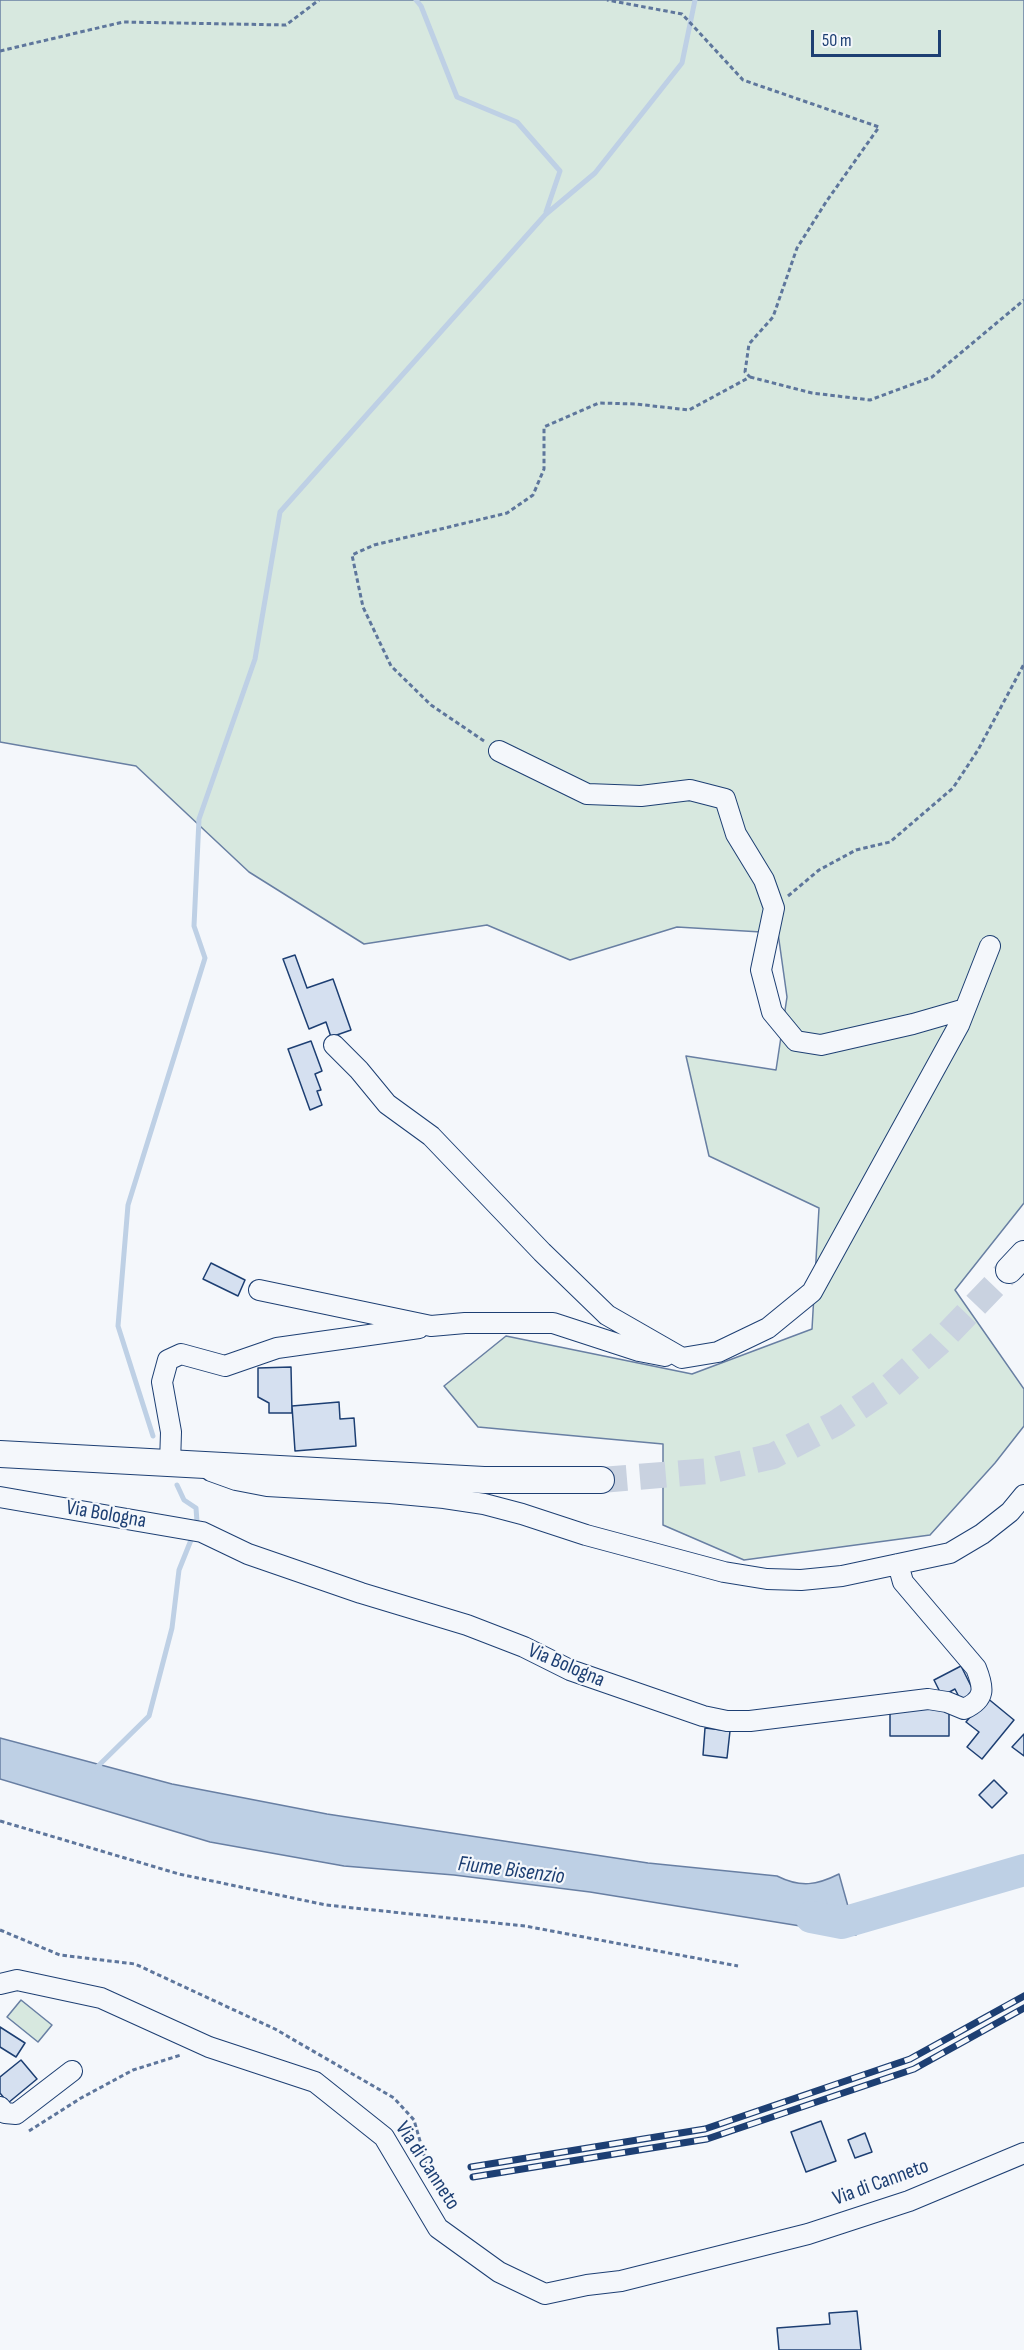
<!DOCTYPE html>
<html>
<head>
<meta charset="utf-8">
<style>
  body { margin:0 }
  #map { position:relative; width:1024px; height:2350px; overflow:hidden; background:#f4f7fb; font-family:"Sofia Sans Condensed",sans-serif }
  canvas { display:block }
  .scale { position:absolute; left:811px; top:30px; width:130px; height:27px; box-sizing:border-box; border:3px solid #1d3f73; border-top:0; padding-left:8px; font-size:18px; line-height:21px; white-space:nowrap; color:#1d3f73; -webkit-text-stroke:4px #f4f7fb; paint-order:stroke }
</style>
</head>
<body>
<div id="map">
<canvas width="1024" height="2350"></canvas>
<div class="scale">50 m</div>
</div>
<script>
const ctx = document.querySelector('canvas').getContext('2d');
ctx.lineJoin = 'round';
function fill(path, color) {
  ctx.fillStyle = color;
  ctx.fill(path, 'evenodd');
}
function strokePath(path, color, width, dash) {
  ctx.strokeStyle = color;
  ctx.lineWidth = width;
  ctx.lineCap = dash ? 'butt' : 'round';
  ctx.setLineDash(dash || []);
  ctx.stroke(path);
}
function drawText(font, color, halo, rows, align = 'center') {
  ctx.font = font + ' "Sofia Sans Condensed",sans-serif';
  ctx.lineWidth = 4.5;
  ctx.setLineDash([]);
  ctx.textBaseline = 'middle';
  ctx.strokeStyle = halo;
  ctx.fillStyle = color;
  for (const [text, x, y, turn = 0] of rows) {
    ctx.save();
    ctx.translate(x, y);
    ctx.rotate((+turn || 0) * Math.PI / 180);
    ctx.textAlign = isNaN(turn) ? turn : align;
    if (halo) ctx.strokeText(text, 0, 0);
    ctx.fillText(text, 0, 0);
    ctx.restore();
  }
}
const green = new Path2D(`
  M0,0h1024v1203l-69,87 69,99v37l-29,37 -65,72 -186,25 -81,-35v-81l-185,-17 -34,-41 62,-50 186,38 120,-45 7,-121 -110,-52 -23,-100 90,14 11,-73 -9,-64 -101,-6 -107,33 -83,-35 -123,19 -115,-72 -113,-106 -136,-24z
  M21,2000l31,25 -14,17 -31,-25z`);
const water = new Path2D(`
  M0,1738l172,46 155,30 321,49 129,13c24,12 40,9 62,-2l17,61 -266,-43 -136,-17 -110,-9 -134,-24 -210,-63z`);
const stream = new Path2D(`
  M416,0l5,6 36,91 60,25 43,49 -14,41
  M153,1436l-35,-110 10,-121 77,-247 -11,-32 5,-107 56,-160 25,-147 265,-297 50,-42 87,-110 13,-63
  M177,1485l7,15 12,8 1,14
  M93,1771l56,-55 23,-88 7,-58 14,-35`);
const river = new Path2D(`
  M811,1917l31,6 182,-53`);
const building = new Path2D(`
  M295,955l12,33 26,-9 18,51 -20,7 -5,-15 -17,7 -26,-70z
  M311,1041l11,30 -7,3 6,16 -4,1 5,14 -12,5 -22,-61z
  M211,1263l34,17 -7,16 -35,-17z
  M291,1367l1,46h-23v-10l-11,-6v-29z
  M339,1402l1,17 14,-1 2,28 -61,5 -3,-45z
  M961,1666l15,30 -14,7 -7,-14 -13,7 -8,-16z
  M986,1697l28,23 -32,39 -15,-12 12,-15 -13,-10z
  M890,1707h59v29h-59z
  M705,1728l25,3 -3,27 -24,-3z
  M1024,1734v22l-12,-9z
  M994,1780l13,13 -15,15 -13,-13z
  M0,2027l25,16 -9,14 -16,-10z
  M21,2060l16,19 -29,24 -8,-10v-16z
  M821,2121l15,40 -30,11 -15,-40z
  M865,2133l7,19 -17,6 -7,-18z
  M857,2311l4,39h-82l-2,-22 53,-4 -1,-11z`);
const majorTunnel = new Path2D(`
  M601,1480l108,-9 64,-15 63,-33 53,-36 50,-44 70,-73`);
const path = new Path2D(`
  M0,51l123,-29 163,3 33,-25
  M750,377l62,16 58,7 62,-23 92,-77
  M484,741l-53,-36 -40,-39 -28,-59 -11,-52 22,-10 133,-32 26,-18 11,-26v-42l55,-24 37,1 53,6 61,-33 -5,-5 4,-28 24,-27 24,-69 29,-46 53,-75 -136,-47 -61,-66 -75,-14
  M788,896l31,-26 37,-20 34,-8 63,-54 25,-38 46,-86
  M0,1821l179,53 147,31 199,21 213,40
  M0,1930l60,25 75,9 140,65 119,69 20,22 16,56
  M29,2131l52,-33 52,-28 48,-15`);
const minor = new Path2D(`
  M499,751l88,43 54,2 49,-6 35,9 11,35 28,46 10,28 -13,62 11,42 24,29 25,4 92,-21 52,-15
  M334,1045l25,25 28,34 44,32 111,116 65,63 75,43 36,-6 50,-24 44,-36 147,-267 31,-79
  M259,1290l172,36 34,-3h88l86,28 26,5
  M170,1464l1,-32 -9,-50 6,-22 13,-6 44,12 52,-18 142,-20
  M211,1471l25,9 31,6 123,7 54,5 40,6 38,10 64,21 138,37 43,7 34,1 41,-4 108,-23 32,-19 28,-22 14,-17
  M0,1497l202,35 46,22 113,39 106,32 57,22 46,23 133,46 24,5h23l178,-22 19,3 17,7c22,-10 20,-21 12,-41l-73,-86 -5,-18
  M0,1984l17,-4 84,18 108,49 106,35 69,55 54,91 61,44 46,22 42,-9 34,-4 187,-47 101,-33 115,-48
  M0,2107l5,6 11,1 56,-43`);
const major = new Path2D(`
  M1009,1270l15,-16
  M0,1454l484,26h117`);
const rail = new Path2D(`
  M471,2167l234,-38 205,-70 114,-63
  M473,2177l234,-38 207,-70 110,-61`);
const streetNames = [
  ["Via Bologna",106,1515,10],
  ["Via Bologna",566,1666,23],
  ["Via di Canneto",427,2166,57],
  ["Via di Canneto",881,2183,-20]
];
const waterNames = [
  ["Fiume Bisenzio",511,1871,7]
];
fill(green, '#d7e8df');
strokePath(green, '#687fa3', 1.5);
fill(water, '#bed0e5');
strokePath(water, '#687fa3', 1.5);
strokePath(stream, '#bed0e5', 5);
strokePath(river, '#bed0e5', 32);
fill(building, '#d5e0f0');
strokePath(building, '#1d3f73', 1.5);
strokePath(majorTunnel, '#c9d2e0', 26, [26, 13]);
strokePath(minor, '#1d3f73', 22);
strokePath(major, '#1d3f73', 28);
strokePath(path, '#5e769c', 3, [4.5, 3]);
strokePath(minor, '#f4f7fb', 20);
strokePath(major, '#f4f7fb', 26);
strokePath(rail, '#1d3f73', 7);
strokePath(rail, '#f4f7fb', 4.5, [14]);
drawText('21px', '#1d3f73', '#f4f7fb', streetNames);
drawText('italic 22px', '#1d3f73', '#f4f7fb', waterNames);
</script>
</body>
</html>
